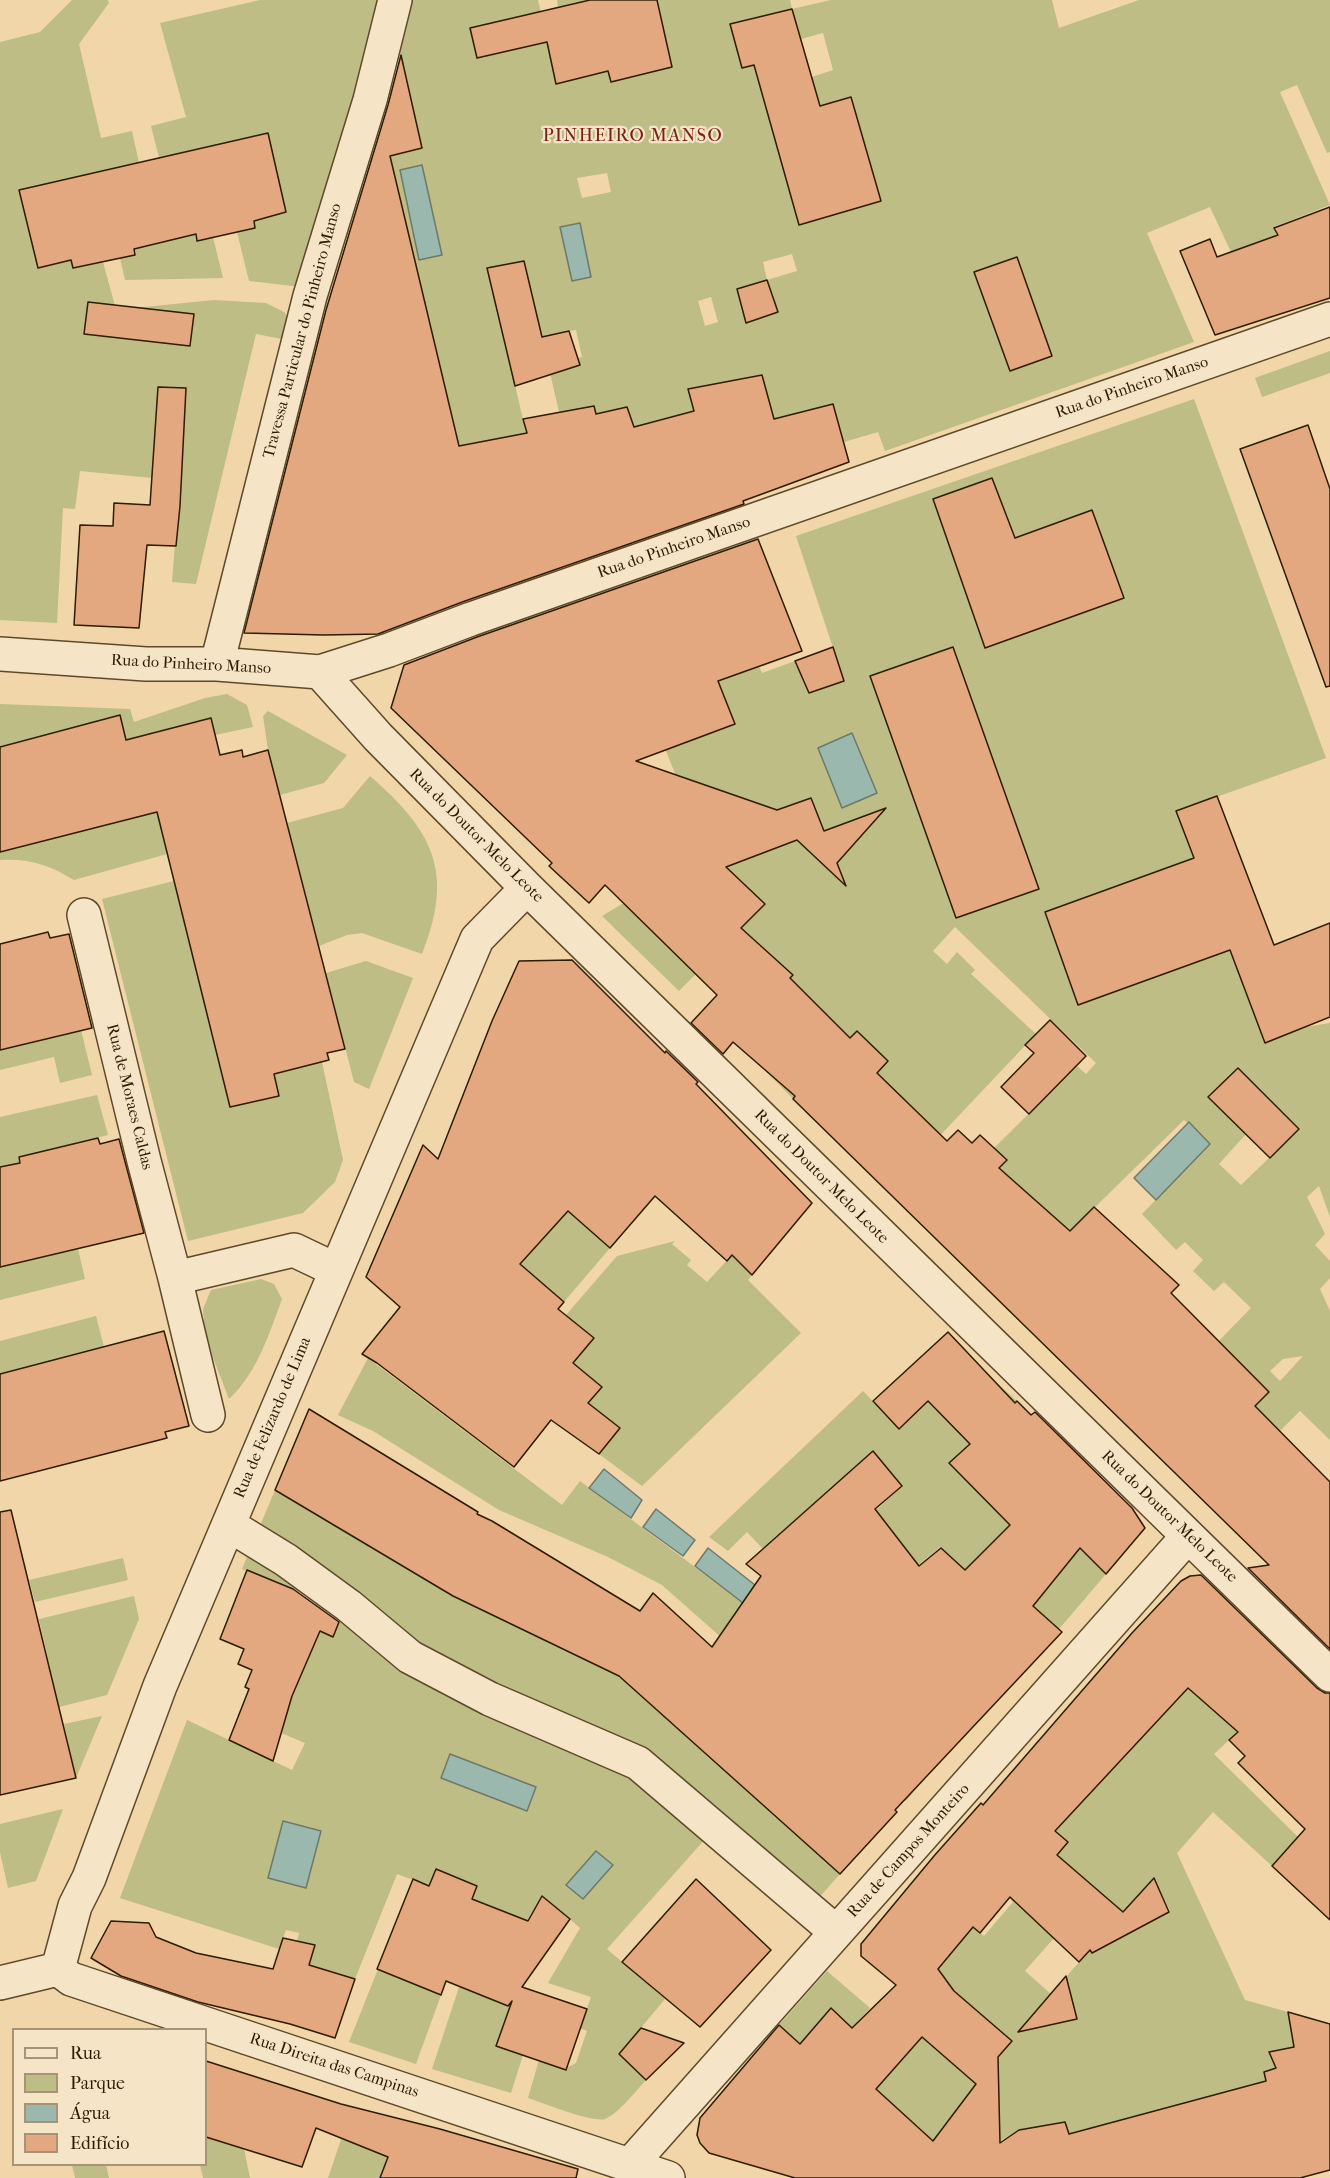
<!DOCTYPE html>
<html>
<head>
<meta charset="utf-8">
<style>
  body { margin:0 }
  #map { position:relative; width:1330px; height:2178px; overflow:hidden; background:#f0d6a8; font-family:"IM FELL French Canon",serif }
  canvas { display:block }
  .legend { position:absolute; left:12px; top:2028px; width:195px; height:138px; box-sizing:border-box; background:#f5e4c6; border:2px solid #a59477; margin:0; padding:8px 10px; list-style:none; font-size:18px; color:#2e1b00 }
  .legend li { display:flex; align-items:center; gap:12px; height:30px }
  .legend b { width:30px; border:2px solid #a59477 }
</style>
</head>
<body>
<div id="map">
<canvas width="1330" height="2178"></canvas>
<ul class="legend">
<li><b style="height:8px;background:#f5e4c6"></b>Rua</li>
<li><b style="height:16px;background:#bdbd85"></b>Parque</li>
<li><b style="height:16px;background:#9bb8af"></b>Água</li>
<li><b style="height:16px;background:#e4a880"></b>Edifício</li>
</ul>
</div>
<script>
const ctx = document.querySelector('canvas').getContext('2d');
ctx.lineJoin = 'round';
function fill(path, color) {
  ctx.fillStyle = color;
  ctx.fill(path, 'evenodd');
}
function strokePath(path, color, width, dash) {
  ctx.strokeStyle = color;
  ctx.lineWidth = width;
  ctx.lineCap = dash ? 'butt' : 'round';
  ctx.setLineDash(dash || []);
  ctx.stroke(path);
}
function drawText(font, color, halo, rows, align = 'center') {
  ctx.font = font + ' "IM FELL French Canon",serif';
  ctx.lineWidth = 4.5;
  ctx.setLineDash([]);
  ctx.textBaseline = 'middle';
  ctx.strokeStyle = halo;
  ctx.fillStyle = color;
  for (const [text, x, y, turn = 0] of rows) {
    ctx.save();
    ctx.translate(x, y);
    ctx.rotate((+turn || 0) * Math.PI / 180);
    ctx.textAlign = isNaN(turn) ? turn : align;
    if (halo) ctx.strokeText(text, 0, 0);
    ctx.fillText(text, 0, 0);
    ctx.restore();
  }
}
const green = new Path2D(`
  M72,0h36l1,3 -30,41 22,94 31,-7 7,32 -120,27 19,78 33,-8 3,8 29,-6 12,44 -27,-4 -3,32 106,12 2,-32 -59,-6 80,-8 52,3 18,9 9,13 -6,15 -31,-6 -60,250 -24,-2 12,-150 -29,-3 -3,49 -72,-7 -5,38 -12,-1 -6,115 -57,-3v-578l40,-10z
  M260,0h124l-82,287 -53,-6 -12,-49 17,-4v-7l32,-9 -18,-79 -109,25 -8,-32 35,-9 -26,-94z
  M412,0h126l19,84 27,-7 -17,-71 -9,1 -1,-7h33l21,81 46,-81h133l2,9 39,-9h221l7,28 80,-28h191v152l-3,1 -30,-68 -17,7 50,113 -56,22 4,9 -47,16 -21,-45 -63,26 47,109 -309,109 -7,-19 -34,10 -11,-38 -26,7 17,61 -34,11 -28,-109 -40,9 -12,19 -4,-16 -18,3 6,22 -60,16 -7,-19 -31,6 -2,-5 -34,7 -36,-155 -36,7 39,169 -39,3 -29,6 -69,-290 32,-8 -23,-101zM792,9l9,30 22,-6 10,37 -21,7 8,29 31,-8 30,103 -82,23 -27,-164 -30,8 -12,-44zM501,21l8,30 -32,7 -7,-29zM607,173l4,19 -29,6 -5,-20zM792,254l5,17 -30,9 -4,-18zM767,280l11,32 -32,10 -9,-32zM711,297l7,25 -13,4 -7,-25zM576,330l6,27 -12,3 -7,-28z
  M196,234l17,3 10,41 -98,2 -5,-22 14,-3v-6z
  M1330,351v22l-68,24 -7,-19z
  M1194,399l132,359 -149,53 88,232 40,-16 25,-4v194l-11,-31 -12,11 18,37 -10,11 15,16v17l-10,11 10,22v129l-30,-29 -21,21 -77,-74 49,-50 -27,-26 -10,9 -21,-20 10,-11 -18,-18 -9,8 -34,-36 68,-70 -26,-24 -185,181 -32,-31 69,-69 -43,-26 14,-15 -13,-12 83,-82 9,8 10,-11 -141,-136 -22,24 14,13 10,-12 18,18 -4,4 65,60 -121,128 -38,-89 11,-12 -31,-30 -64,68 -29,-30 51,-66 -25,-25 2,-4 -31,-28 -22,-16 26,-26 -29,-28 -90,49 50,49 -17,17 -77,-75 105,-63 75,-7 15,-6 33,30 55,-61 -61,22 -13,-33 -42,15 -2,-7 -48,-16 -33,12 -76,-195 111,122 14,-5 -17,-43 41,-15 3,7 33,-12 14,32 35,-12 -48,-145zM1238,1068l58,57 2,5 -57,55 -22,-21 27,-30 -38,-37zM1303,1356l-23,25 -10,-10 13,-12z
  M227,694l20,11 6,22 -38,8 -4,-17 -85,22 -7,-25 -119,32v-43l130,5 4,13 71,-24z
  M268,711l79,44 -23,28 -44,12 -12,-45 -5,-34z
  M370,776c63,55 85,96 52,178l-60,-21 -15,2 -28,11 -32,-123 56,-15z
  M157,812l10,42 -93,26c-24,-15 -45,-22 -74,-20v-8z
  M174,881l56,226 49,-11 -5,-22 48,-12 21,98 -8,22 -32,31 -115,28 -86,-342z
  M366,961l47,17 -44,111 -15,-7 -28,-109z
  M81,1030l11,45 -32,8 -6,-26 -54,13v-20z
  M97,1095l11,40 -89,22 1,6 -20,4v-50z
  M568,1211l42,37 -46,54 -79,-46 22,-36 30,26z
  M675,1241l-3,3 19,16 -4,5 20,17 25,-27 20,20 -4,5 53,53 -159,153 -43,-32 20,-26 -31,-25 14,-16 -29,-24 20,-25 -27,-23 51,-59z
  M78,1249l7,30 -85,21v-33z
  M261,1279l13,5 8,15c-13,35 -25,74 -53,100l-24,-62 -2,-28 8,-19z
  M96,1316l8,31 -104,27v-33z
  M368,1358l194,147 18,-24 163,122 -12,17 200,151 -25,30 -244,-216 -54,-28 -109,-47 -126,-79 -35,-16z
  M997,1383l20,18 -68,62 88,58 -64,57 -33,-31 -74,61 19,-86 -9,-12 26,-23 -29,-36 -110,98 -16,-17 -19,19 -19,-14 154,-146 36,37 29,-27 24,25z
  M275,1490l175,105 169,81 221,198 -24,27 -109,-64 -100,112 58,50 -46,55 27,26c-10,11 -28,34 -41,39 -12,4 -62,-16 -77,-21l11,-38 25,9 12,-6 11,-32 -7,-3 11,-31 -43,-14 32,-55 -37,-32 -50,86 21,14 -17,50 26,9 -12,38 -79,-24 27,-82 32,-80 -19,-8 5,-14 -41,-16 -7,17 -32,-12 -42,105 -46,-14 6,-20 -18,-4 2,-8 -13,-3 -7,19 -159,-51 67,-178 105,50 13,-27 -24,-10 7,-28 32,-74 13,5 11,-27 -102,-40z
  M1072,1539l34,35 -47,55 -26,-23z
  M123,1558l5,22 -93,22 -6,-22z
  M134,1596l5,23 -32,76 -48,12 -20,-88z
  M1134,1631l56,58 22,21 64,-66 27,28 -89,82 84,83 -26,29 -59,-54 -36,41 68,147 43,12 6,35 -18,21 -12,4 14,50 -175,3 -34,9 -4,-12 -33,6 -10,14 -1,-13 -58,33 -30,-21 -81,-74 52,-10 18,-20 12,-63 14,-16 9,-45 27,23 29,-34 -29,-27 67,13 -23,27 26,23 -29,33 26,23 -11,33 36,-8 -10,-42 57,-65 -37,-32 -38,-15 20,-23 -32,-28 -8,-60zM1154,1878l16,33 -31,17zM974,2008l37,33 -52,66 17,-23z
  M102,1716l-26,62 -12,-54z
  M63,1809l-27,72 -28,7 -8,-36v-28z
  M378,1969l63,26 -25,69 -67,-22z
  M827,1971l43,37 -18,20 -21,-19 -31,35 -21,-19z
  M347,2122l41,35 -8,21h-52z
  M206,2137l38,12 6,29h-47l-3,-13 6,-1z
  M72,2165h34l3,13h-34z`);
const water = new Path2D(`
  M422,165l20,90 -23,5 -19,-90z
  M580,223l11,54 -19,4 -12,-54z
  M852,733l25,60 -35,15 -24,-60z
  M1189,1122l21,22 -54,56 -22,-22z
  M604,1469l38,31 -11,18 -42,-30z
  M656,1509l39,31 -12,16 -40,-29z
  M708,1548l47,37 -12,18 -48,-37z
  M450,1754l86,33 -9,24 -86,-33z
  M283,1821l38,10 -15,57 -38,-10z
  M596,1851l17,14 -30,34 -17,-14z`);
const building = new Path2D(`
  M590,0h67l15,67 -61,15 -3,-11 -52,13 -9,-42 -70,16 -7,-30z
  M792,9l28,97 31,-9 30,104 -82,24 -45,-160 -12,3 -12,-44z
  M401,55l21,93 -32,8 69,290 68,-13 -4,-14 71,-13 2,8 31,-7 7,20 60,-16 -6,-22 74,-14 12,44 59,-15 16,58 -106,39 1,3 -279,97 -87,33 -54,1 -80,-2 82,-323 62,-205z
  M268,133l18,79 -32,9 1,7 -58,13 -1,-7 -62,15 1,6 -62,13 -2,-8 -33,8 -19,-78z
  M1330,207v91l-115,37 -35,-84 30,-12 7,18 61,-22 -4,-7z
  M1017,257l35,99 -42,15 -36,-99z
  M524,261l18,76 27,-6 11,34 -65,21 -28,-118z
  M767,280l11,32 -32,11 -9,-34z
  M88,302l106,12 -4,32 -106,-12z
  M158,387l28,1 -6,118 -4,40 -29,-1 -8,83 -65,-3 6,-100 33,1 1,-23 36,2z
  M1308,425l22,64v197l-4,1 -86,-238z
  M992,478l23,60 77,-28 32,88 -139,50 -52,-149z
  M758,539l44,112 -84,30 17,43 -99,37 141,49 34,-12 13,33 62,-23 -49,55 9,23 -49,-46 -71,27 39,37 -24,24 52,47 -3,3 60,60 7,-7 31,30 -11,12 70,68 11,-11 14,13 8,-8 27,25 -8,8 71,63 24,-24 85,78 -8,8 98,99 -14,14 75,76v167l-82,-81 21,-3 -476,-466 2,-3 -62,-54 -10,12 -32,-31 26,-28 -112,-110 -16,18 -40,-37 3,-3 -161,-155 13,-43 73,-28z
  M833,647l11,34 -35,12 -14,-32z
  M953,647l86,242 -83,29 -86,-242z
  M120,715l6,25 85,-22 9,37 22,-5 1,7 25,-7 77,299 -18,4 2,7 -55,14 5,22 -49,11 -73,-295 -157,40v-105z
  M1217,796l57,149 56,-22v94l-65,26 -35,-93 -152,55 -33,-93 149,-54 -18,-47z
  M48,932l2,6 19,-4 23,94 -92,22v-106z
  M572,960l93,93 1,-2 32,31 -2,2 116,119 -60,72 -20,-20 -5,6 -72,-65 -45,52 -42,-37 -48,53 44,38 -6,7 36,29 -21,25 29,24 -14,16 32,25 -21,26 -48,-34 -37,47 -137,-104 -15,-9 38,-47 -34,-30 57,-132 15,14 54,-138 27,-60z
  M1050,1020l36,36 -57,58 -28,-27 33,-34 -9,-8z
  M1238,1068l61,61 -29,29 -62,-61z
  M98,1138l2,6 19,-5 25,94 -144,34v-100l20,-4 -1,-6z
  M164,1331l25,95 -24,6 2,6 -167,43v-107z
  M948,1332l67,71 2,-2 14,14 4,-3 97,96 13,20 -39,46 -26,-26 -47,58 29,26 -167,178 2,2 -57,62 -221,-198 -166,-80 -178,-106 34,-81 169,103 -1,2 15,7 148,90 13,-18 59,54 49,-71 -15,-12 127,-113 29,35 -27,23 44,57 22,-18 24,22 45,-45 -61,-62 21,-19 -42,-43 -29,28 -26,-28z
  M11,1510l65,268 -76,17v-283z
  M247,1570l46,19 46,33 -6,15 -13,-6 -28,65 -19,65 -44,-21 20,-51 -4,-2 7,-17 -14,-6 6,-15 -24,-10z
  M1201,1575l116,113 8,5h5v227l-58,-54 33,-37 -67,-66 7,-7 -16,-16 9,-8 -50,-44 -133,143 13,11 -11,13 66,57 31,-34 15,34 -77,41 -2,-3 -11,12 -69,-65 -30,36 -7,-6 -35,42 16,22 58,50 -14,16 2,86 19,-13 46,-8 4,12 197,-53 -2,-9 12,-4 -7,-16 25,-5 -6,-35 42,12v146l-30,8h-505l-86,-25 -9,-10 -3,-8 3,-17 79,-93 21,19 31,-36 21,20 44,-43 -35,-29v-12l73,-88 47,-53 2,2 149,-172 49,-52 9,-5zM922,2037l54,47 -43,57 -57,-52z
  M436,1869l41,17 -5,13 56,22 14,-25 28,23 -48,68 65,22 -21,61 -70,-24 16,-45 -4,5 -62,-25 -5,14 -64,-26 36,-90 16,7z
  M696,1879l75,71 -71,77 -78,-65z
  M111,1921l38,2 7,14 40,16 77,16 10,-31 32,7 -6,20 46,14 -20,59 -45,-14 -92,-22 -77,-26 -30,-18z
  M1066,1976l11,43 -59,13z
  M641,2028l43,15 -38,37 -27,-26z
  M206,2061l135,43 99,25 138,40 -2,9h-196l8,-21 -72,-29 -14,39 -96,-30z`);
const minor = new Path2D(`
  M0,654l146,10h71l103,8 69,-22 82,-31 859,-300
  M217,664l93,-368 60,-196 25,-100
  M320,672l58,65 149,151 803,787
  M84,915l60,246 31,117 119,-28 42,20
  M175,1278l33,137
  M229,1525l57,35 63,46 61,51 80,42 148,64 198,169
  M58,1969l17,-63 14,-28 71,-192 317,-747 50,-51
  M0,1983l58,-14 13,10 597,199
  M629,2166l559,-630`);
const streetNames = [
  ["Travessa Particular do Pinheiro Manso",303,331,-75],
  ["Rua do Pinheiro Manso",1132,388,-19],
  ["Rua do Pinheiro Manso",674,548,-19],
  ["Rua do Pinheiro Manso",191,665,3],
  ["Rua do Doutor Melo Leote",476,836,45],
  ["Rua de Moraes Caldas",129,1097,76],
  ["Rua do Doutor Melo Leote",821,1177,45],
  ["Rua de Felizardo de Lima",273,1418,-67],
  ["Rua do Doutor Melo Leote",1169,1517,44],
  ["Rua de Campos Monteiro",909,1851,-48],
  ["Rua Direita das Campinas",334,2066,18]
];
const neighbourhoodNames = [
  ["PINHEIRO MANSO",633,137]
];
fill(green, '#bdbd85');
fill(water, '#9bb8af');
strokePath(water, '#6f7969', 1.5);
fill(building, '#e4a880');
strokePath(building, '#2e1b00', 1.5);
strokePath(minor, '#5e4a2a', 36);
strokePath(minor, '#f5e4c6', 33);
drawText('16px', '#2e1b00', '#f5e4c6', streetNames);
ctx.letterSpacing = '1.5px';
drawText('18px', '#7a1f14', '#f5e4c6', neighbourhoodNames);
ctx.letterSpacing = '0px';
</script>
</body>
</html>
